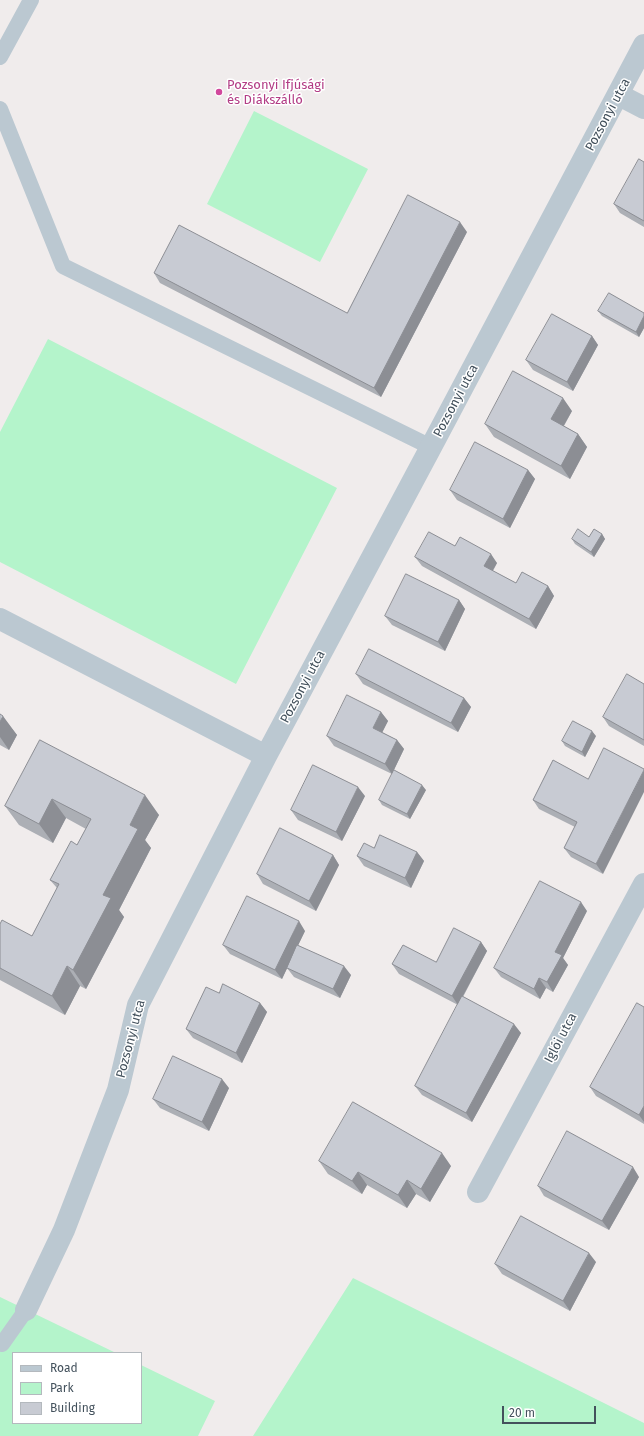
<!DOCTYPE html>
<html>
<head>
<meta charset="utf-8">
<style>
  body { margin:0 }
  #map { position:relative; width:644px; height:1436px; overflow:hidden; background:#f0ecec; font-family:"Fira Sans",sans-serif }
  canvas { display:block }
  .legend { position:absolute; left:12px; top:1352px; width:130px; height:72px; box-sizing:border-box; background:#fff; border:1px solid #b4b9be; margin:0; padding:5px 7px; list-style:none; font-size:12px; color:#43515c }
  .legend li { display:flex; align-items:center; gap:8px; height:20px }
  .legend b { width:20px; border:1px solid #b4b9be }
  .scale { position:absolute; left:502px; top:1406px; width:94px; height:18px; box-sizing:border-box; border:2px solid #43515c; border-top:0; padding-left:5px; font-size:12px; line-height:14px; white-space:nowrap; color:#43515c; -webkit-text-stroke:3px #fff; paint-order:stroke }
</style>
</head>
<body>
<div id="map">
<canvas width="644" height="1436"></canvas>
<ul class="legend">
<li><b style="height:5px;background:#bbc8d1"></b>Road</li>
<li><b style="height:11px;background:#b4f4cb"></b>Park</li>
<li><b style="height:11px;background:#c8cbd3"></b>Building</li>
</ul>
<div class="scale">20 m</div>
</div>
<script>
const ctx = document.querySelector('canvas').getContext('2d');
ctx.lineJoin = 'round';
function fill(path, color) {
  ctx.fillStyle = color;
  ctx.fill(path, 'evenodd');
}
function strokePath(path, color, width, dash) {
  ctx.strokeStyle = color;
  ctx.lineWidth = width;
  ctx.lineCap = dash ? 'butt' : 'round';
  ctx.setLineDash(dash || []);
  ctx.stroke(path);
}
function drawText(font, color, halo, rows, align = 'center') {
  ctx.font = font + ' "Fira Sans",sans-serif';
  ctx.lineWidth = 3;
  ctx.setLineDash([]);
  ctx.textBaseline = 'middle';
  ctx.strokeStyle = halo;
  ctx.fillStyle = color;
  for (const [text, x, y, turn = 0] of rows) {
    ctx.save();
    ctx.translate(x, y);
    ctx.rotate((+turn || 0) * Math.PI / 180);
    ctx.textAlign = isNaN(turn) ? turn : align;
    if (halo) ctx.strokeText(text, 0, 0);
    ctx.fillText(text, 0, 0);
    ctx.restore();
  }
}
const green = new Path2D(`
  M254,111l114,58 -48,93 -113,-58z
  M48,339l289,149 -101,196 -236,-122v-130z
  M353,1278l291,145v13h-391z
  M0,1297l116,56h-103v70h128v-58l74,36 -17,35h-198z`);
const lane = new Path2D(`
  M0,57l31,-57
  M0,109l63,157 368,181
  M0,1343l2,1 24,-34`);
const street = new Path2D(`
  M619,95l25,13
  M0,619l266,137
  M478,1192l166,-308
  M26,1310l38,-80 54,-140 20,-85 128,-249 165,-309 213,-402`);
const wall = new Path2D(`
  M644,162v65l-24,-14 -6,-9z
  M467,232l-86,165 -221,-114 -6,-10 193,40z
  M598,311l46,2v15l-5,9 -37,-21z
  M592,336l6,9 -25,46 -40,-21 -7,-10z
  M572,411l-8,15 14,8 9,13 -17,32 -76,-42 -9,-13z
  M528,470l7,9 -25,49 -53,-28 -7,-10z
  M602,534l3,5 -11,18 -19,-13 -3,-5z
  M455,546l42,17 -4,8 23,12 32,3 6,10 -18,33 -114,-63 -7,-9z
  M459,600l6,9 -20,42 -53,-26 -7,-9z
  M356,674l108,24 7,9 -13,25 -95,-48z
  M644,684v62l-35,-20 -6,-9z
  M381,712l7,9 -6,11 15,8 7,9 -12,25 -58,-28 -7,-10z
  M0,714l17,21 -8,15 -9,-5z
  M596,736l-11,21 -20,-11 -3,-5z
  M40,740l119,75 -14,25 6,8 -32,62 5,7 -38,72 -6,-3 -15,29 -65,-35v-56l32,12 25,-48 -7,-8 27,-35 9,-16 -20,-11 -13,25 -34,-18 -14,-19z
  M553,760l50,114 -32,-17 -7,-9 11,-21 -36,-18 -6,-9z
  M426,790l-16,29 -28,-14 -3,-5z
  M365,796l-23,45 -44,-21 -7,-10z
  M374,848l43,4 7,9 -13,27 -47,-22 -7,-10z
  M333,855l6,10 -23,46 -53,-27 -6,-10z
  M587,911l-24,47 5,7 -15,27 -7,-4 -6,11 -39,-22 -7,-9z
  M305,931l-7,14 53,30 -11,23 -46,-21 -7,-9 -5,11 -52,-25 -7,-9z
  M481,942l6,9 -24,46 58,36 -49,89 -50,-27 -7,-9 43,-81 -59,-31 -7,-10 44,-2z
  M219,993l41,10 7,9 -25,51 -49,-25 -7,-9z
  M644,1007v117l-48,-28 -6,-9z
  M229,1088l-20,43 -49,-23 -7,-9z
  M319,1161l132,5 -21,36 -14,-8 -9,14 -40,-23 -5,9 -34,-20z
  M639,1177l-30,53 -65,-34 -6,-10z
  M596,1262l-26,49 -68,-37 -7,-10z`);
const shadedWall = new Path2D(`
  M460,222l7,10 -86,165 -7,-9z
  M644,316v12l-5,9 -3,-5z
  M592,336l6,9 -25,46 -6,-9z
  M563,398l9,13 -12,21 -9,-13z
  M578,434l9,13 -17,32 -9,-13z
  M528,470l7,9 -25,49 -7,-9z
  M602,534l3,5 -11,18 -3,-5z
  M491,554l6,9 -7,12 -6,-9z
  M548,586l6,10 -18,33 -7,-10z
  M459,600l6,9 -20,42 -7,-9z
  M464,698l7,9 -13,25 -7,-9z
  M381,712l7,9 -8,16 -7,-9z
  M3,716l14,19 -8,15 -9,-13v-15z
  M592,731l4,5 -11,21 -3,-5z
  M397,740l7,9 -12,25 -7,-10z
  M644,770v22l-41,82 -7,-10z
  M422,785l4,5 -16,29 -3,-5z
  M358,787l7,9 -23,45 -6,-9z
  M145,795l14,20 -14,25 6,8 -32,62 5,7 -38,72 -13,-19 57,-145z
  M52,799l14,19 -13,25 -14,-19z
  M417,852l7,9 -13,27 -6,-10z
  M333,855l6,10 -23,46 -7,-10z
  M581,902l6,9 -24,47 5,7 -15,27 -6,-10 8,-30z
  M299,921l6,10 -23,48 -7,-9z
  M481,942l6,9 -29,54 -6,-9z
  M67,966l13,20 -15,29 -13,-19z
  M344,966l7,9 -11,23 -7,-9z
  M539,978l7,10 -6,11 -6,-10z
  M260,1003l7,9 -25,51 -6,-10z
  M514,1024l7,9 -49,89 -6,-9z
  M222,1079l7,9 -20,43 -7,-9z
  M644,1106v16l-5,-7z
  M442,1153l9,13 -21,36 -9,-13z
  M633,1167l6,10 -30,53 -7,-9z
  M358,1172l9,13 -5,9 -10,-13z
  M407,1180l9,14 -9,14 -9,-13z
  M589,1253l7,9 -26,49 -7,-10z`);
const building = new Path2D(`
  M639,159l5,3v59l-30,-17z
  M408,195l52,27 -86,166 -220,-115 25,-48 168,88z
  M609,293l35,20v3l-8,16 -38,-21z
  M552,314l40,22 -25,46 -41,-22z
  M513,371l50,27 -12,21 27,15 -17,32 -76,-42z
  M475,442l53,28 -25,49 -53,-29z
  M578,529l11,8 5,-8 8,5 -11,18 -19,-13z
  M429,532l26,14 5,-9 31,17 -7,12 32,17 6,-11 26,14 -19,33 -114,-62z
  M406,574l53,26 -21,42 -53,-26z
  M369,649l95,49 -13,25 -95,-49z
  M627,674l17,10v56l-41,-23z
  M347,695l34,17 -8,16 24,12 -12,24 -58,-28z
  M0,714l3,2 -3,6z
  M573,721l19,10 -10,21 -20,-11z
  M40,740l105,55 -15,30 8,4 -35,66 8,3 -38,72 -6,-4 -15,30 -52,-28v-44l2,-4 30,16 27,-52 -9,-4 21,-39 6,4 14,-26 -39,-20 -13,25 -34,-18z
  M604,748l40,21v1l-48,94 -32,-16 13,-26 -44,-22 20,-40 35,19z
  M313,765l45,22 -22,45 -45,-22z
  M394,770l28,15 -15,29 -28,-14z
  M280,828l53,27 -24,46 -52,-27z
  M380,835l37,17 -12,26 -48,-22 7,-13 10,5z
  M540,881l41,21 -26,50 7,3 -15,27 -8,-4 -5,11 -40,-21z
  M247,896l52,25 -24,49 -52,-25z
  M454,928l27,14 -29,54 -60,-32 11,-19 33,17z
  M297,945l47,21 -11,23 -46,-21z
  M223,984l37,19 -24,50 -50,-24 20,-42 13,6z
  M462,996l52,28 -48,89 -51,-27z
  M637,1003l7,4v99l-5,9 -49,-28z
  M173,1056l49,23 -20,43 -49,-23z
  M353,1102l89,51 -21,36 -14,-9 -9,15 -40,-23 -6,9 -33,-20z
  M567,1131l66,36 -31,54 -64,-35z
  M521,1216l68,37 -26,48 -68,-37z`);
const markers = [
  [219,92,4,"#d1479c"]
];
const hotelNames = [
  ["Pozsonyi Ifjúsági",227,85],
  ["és Diákszálló",227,100]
];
const streetNames = [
  ["Pozsonyi utca",608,115,-62],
  ["Pozsonyi utca",456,401,-62],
  ["Pozsonyi utca",303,687,-62],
  ["Iglói utca",561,1038,-62],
  ["Pozsonyi utca",131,1039,-75]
];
fill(green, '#b4f4cb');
strokePath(lane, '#bbc8d1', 16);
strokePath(street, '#bbc8d1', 22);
fill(wall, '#acafb5');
fill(shadedWall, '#8c8e94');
fill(building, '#c8cbd3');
strokePath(building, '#8c8e94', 1);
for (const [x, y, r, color] of markers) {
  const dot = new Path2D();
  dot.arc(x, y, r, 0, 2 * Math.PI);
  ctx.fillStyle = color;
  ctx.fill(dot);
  strokePath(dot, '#fff', 1.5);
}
drawText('13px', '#b23c85', '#fff', hotelNames, 'left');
drawText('13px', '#43515c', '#fff', streetNames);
</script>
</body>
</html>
